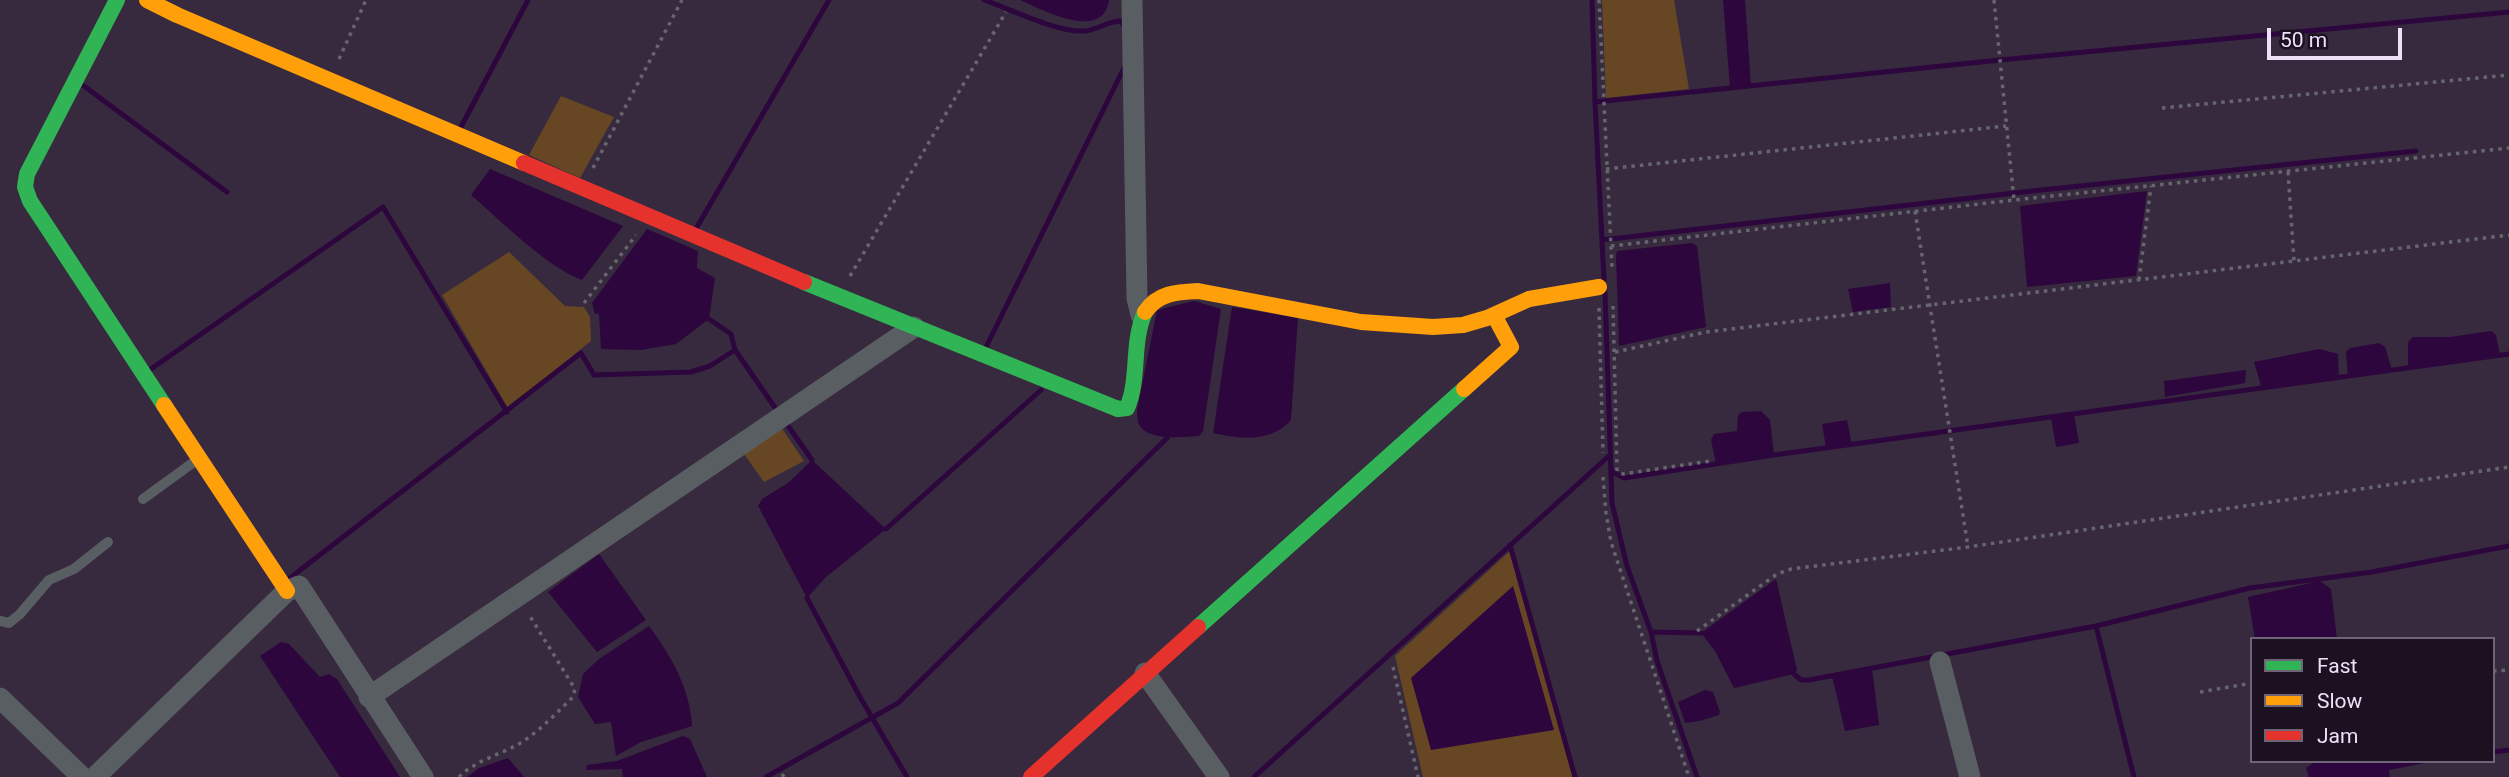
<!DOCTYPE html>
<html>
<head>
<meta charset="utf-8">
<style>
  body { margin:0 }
  #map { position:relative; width:2509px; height:777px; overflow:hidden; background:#372a3e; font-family:Roboto,sans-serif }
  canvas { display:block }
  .legend { position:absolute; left:2250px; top:637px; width:245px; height:126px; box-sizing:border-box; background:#1b1121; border:2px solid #6f6477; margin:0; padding:9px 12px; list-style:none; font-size:21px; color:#eee0f7 }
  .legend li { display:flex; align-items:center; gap:14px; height:35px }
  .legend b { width:35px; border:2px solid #6f6477 }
  .scale { position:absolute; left:2267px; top:28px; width:135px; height:32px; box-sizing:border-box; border:4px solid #eee0f7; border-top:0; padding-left:9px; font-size:21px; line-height:24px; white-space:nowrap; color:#eee0f7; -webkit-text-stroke:5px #1b1121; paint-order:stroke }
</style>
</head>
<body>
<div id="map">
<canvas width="2509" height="777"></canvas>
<ul class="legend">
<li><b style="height:9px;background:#30b455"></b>Fast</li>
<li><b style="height:9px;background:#ff9f0a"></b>Slow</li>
<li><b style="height:9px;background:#e5322d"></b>Jam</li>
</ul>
<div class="scale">50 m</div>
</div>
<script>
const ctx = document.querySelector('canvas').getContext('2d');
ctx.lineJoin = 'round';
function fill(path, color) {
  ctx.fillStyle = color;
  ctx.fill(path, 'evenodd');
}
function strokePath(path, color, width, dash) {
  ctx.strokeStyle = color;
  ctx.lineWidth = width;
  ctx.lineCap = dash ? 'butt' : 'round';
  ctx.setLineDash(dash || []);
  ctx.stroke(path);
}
const green = new Path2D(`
  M1602,0h72l15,89 -83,9z
  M561,96l53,21 -34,61 -51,-23z
  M509,252l56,54 19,1 6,10 1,24 -83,67 -66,-113z
  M781,427l23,34 -40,21 -20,-28z
  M1510,551l63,226h-150l-28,-121z`);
const water = new Path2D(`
  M1020,0h89c-6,43 -68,9 -89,0z
  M1723,0h22l6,86 -21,2z
  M490,169l133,57 -41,54c-34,-12 -82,-60 -111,-85z
  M2147,191l-11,85 -109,11 -7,-81z
  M647,229l51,22 -1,17 18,10 -6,41 -33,25 -35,6 -40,-1 -2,-35h-4l-3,-11z
  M1692,243l5,3 9,81 -87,19 -3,-90 1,-5z
  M1890,283l1,24 -38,5 -5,-23z
  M1194,301l27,8 -18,122 -4,5c-15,1 -50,5 -59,-10 -3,-4 -3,-12 -3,-16l20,-100z
  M1232,307l66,11 -7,102c-20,23 -51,19 -78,13z
  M2491,331l5,4 4,20 -92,13v-26l5,-5h37z
  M2379,343l6,4 7,23 -44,7 -2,-25 4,-4z
  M2319,349l19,5 1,24 -77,11 -8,-27z
  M2246,370l-1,13 -80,14 -1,-16z
  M1761,411l9,9 4,35 -58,9 -5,-24 3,-6 23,-3 1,-16 4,-3z
  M2074,415l5,28 -23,4 -5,-29z
  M1847,420l5,25 -26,3 -4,-24z
  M812,460l74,69 -60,48 -19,21 -49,-92 4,-7 26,-16z
  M599,554l47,66 -49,32 -49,-60z
  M1776,579l21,91 -3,4 -60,14 -19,-37 -14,-18z
  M2320,581l11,8 6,50h-82l-7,-42z
  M1513,586l41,144 -123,20 -20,-72z
  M649,626c22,30 41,62 43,100l-51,16 -25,14 -5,-34 -16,2 -17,-27 5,-23 16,-15z
  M281,642l8,2 31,33 9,-3 8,5 63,98h-60l-80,-121z
  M1872,668l7,57 -34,6 -13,-55z
  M1705,690l8,2 7,20 -1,3 -19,6 -15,2 -7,-21z
  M683,736l7,3 17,38h-84l-1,-8 -36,1 1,-5 30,-4z
  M508,758l16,19h-57l12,-9z
  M2316,761h119l-46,9 1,7h-81l-3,-9z`);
const stream = new Path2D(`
  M984,0c26,9 74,33 100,31 14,-1 23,-10 37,-10l4,6
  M1592,0l3,102 9,178
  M84,86l143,106
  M1595,102l405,-42 509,-48
  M461,127l67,-127
  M697,227l132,-227
  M1602,240l430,-49 384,-40
  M1605,293l7,210 15,63 24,66 6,29 40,116
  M709,319l22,15 4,16 43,62
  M986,347l138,-279
  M151,369l232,-162 124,205
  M784,420l28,40
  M1611,471l13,7 13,-2 137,-21 735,-101
  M886,529l155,-139
  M1510,545l65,232
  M290,578l291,-225 13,22 97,-3 19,-6 25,-16
  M807,598l53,99 47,80
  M2096,626l38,151
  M1651,632l50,1
  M1794,674l7,6h8l287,-54 154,-38 122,-16 137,-26
  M2493,752l16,-2
  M766,777l132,-74 270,-266
  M1254,777l356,-322`);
const path = new Path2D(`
  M1599,0l13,267
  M1994,0l20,200
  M339,59l27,-59
  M2162,108l347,-33
  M593,168l89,-168
  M1606,169l400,-43
  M2288,172l6,89
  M1915,211l53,336
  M1611,246l403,-46 495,-52
  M850,276l156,-264
  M2139,280l12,-94
  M584,303l52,-68
  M1613,306l4,165 6,3 88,-13
  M1599,308l4,145
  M1615,352l91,-20 803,-97
  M1603,477l3,36 5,29 78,235
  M1697,631l80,-57 14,-5 177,-22 541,-80
  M1393,667l25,110
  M2493,671l16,-1
  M2200,692l52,-9
  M782,774l2,3
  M459,777c18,-18 42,-22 63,-35 19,-12 35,-30 51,-45l2,-8 -47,-76`);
const lane = new Path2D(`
  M143,499l55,-40
  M0,621l9,2 11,-9 29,-34 25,-11 34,-27`);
const street = new Path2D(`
  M1132,0l5,298 4,17
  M1940,662l30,115
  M1145,673l74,104
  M369,697l545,-370
  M0,698l82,79
  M95,777l192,-186 12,-5 124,191`);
const fast = new Path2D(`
  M117,0l-90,174 -2,13 5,14 134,204
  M804,282l314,127 9,-1c13,-30 4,-65 18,-96
  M1198,627l266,-238`);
const slow = new Path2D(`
  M147,0l30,15 347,148
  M1145,312c13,-19 31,-20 53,-21l163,31 72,5 30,-2 24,-7 42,-19 70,-12
  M1464,389l47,-42 -17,-32
  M164,405l123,186`);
const jam = new Path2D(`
  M524,163l280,119
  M1031,777l167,-150`);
fill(green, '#674723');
fill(water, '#2c063d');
strokePath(stream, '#2c063d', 5);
strokePath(path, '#66666e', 3.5, [3.5, 5]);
strokePath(lane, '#585e61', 10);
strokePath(street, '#585e61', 21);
strokePath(fast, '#30b455', 16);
strokePath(slow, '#ff9f0a', 16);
strokePath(jam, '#e5322d', 16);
</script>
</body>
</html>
